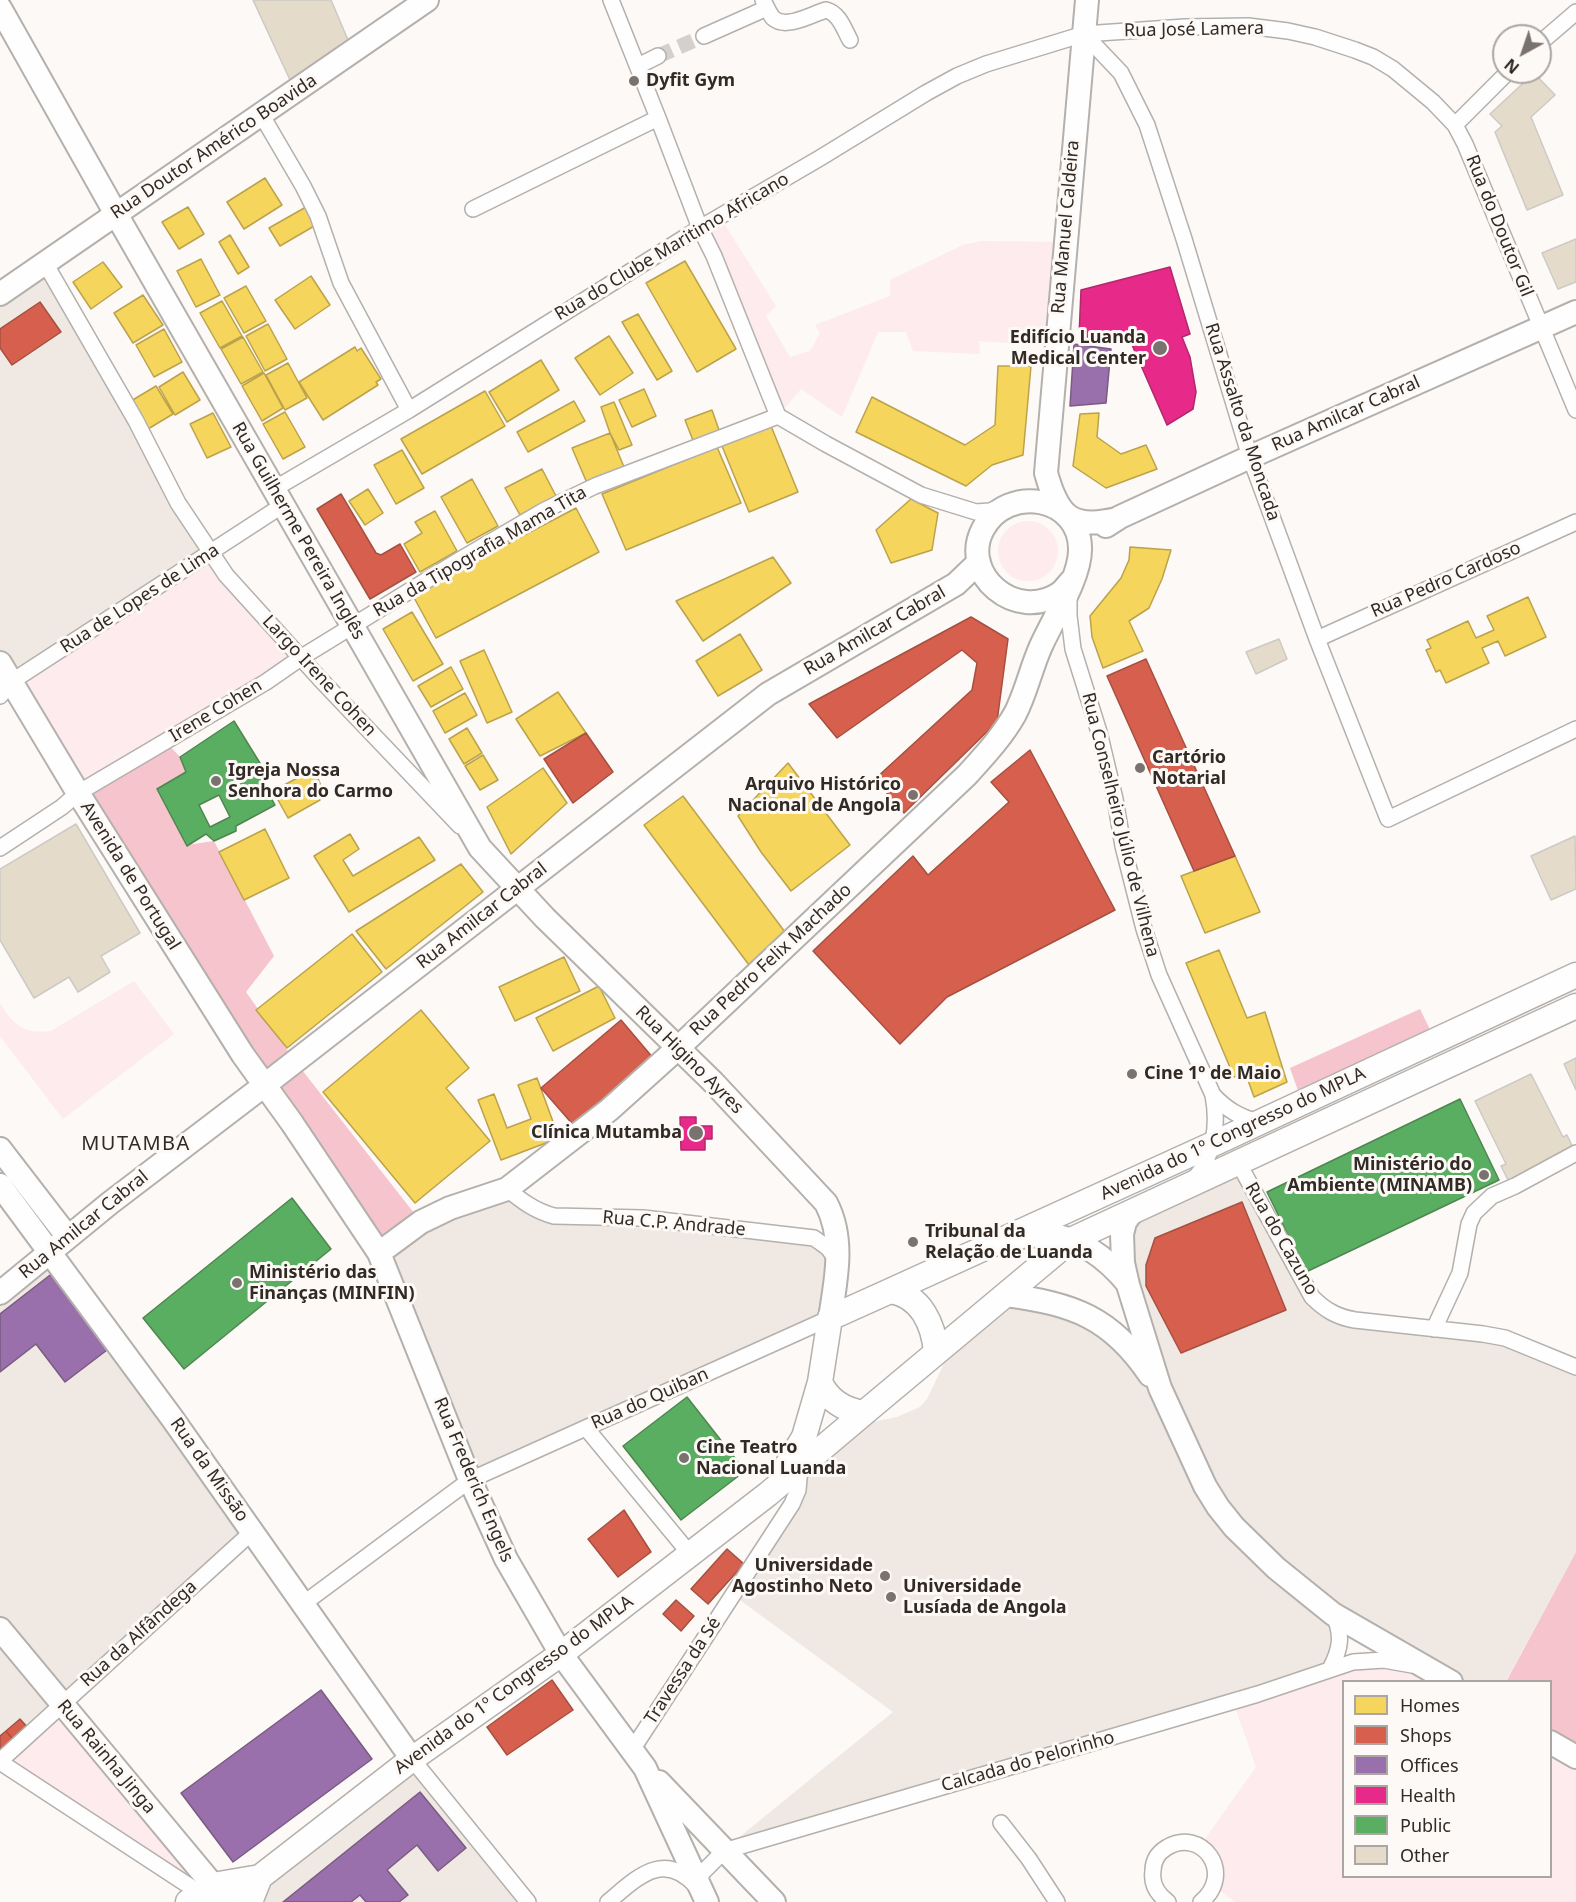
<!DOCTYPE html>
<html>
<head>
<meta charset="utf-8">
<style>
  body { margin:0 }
  #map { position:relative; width:1576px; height:1902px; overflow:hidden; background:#fcf9f7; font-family:"Noto Sans",sans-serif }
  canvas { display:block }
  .legend { position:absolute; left:1342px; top:1680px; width:210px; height:198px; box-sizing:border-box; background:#fdf9f6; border:2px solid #aca6a2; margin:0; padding:8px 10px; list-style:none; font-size:18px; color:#322a24 }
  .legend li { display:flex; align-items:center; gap:12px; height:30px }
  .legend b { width:30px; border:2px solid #aca6a2 }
  .north { position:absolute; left:1492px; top:24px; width:60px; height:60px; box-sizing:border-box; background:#fdf9f6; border:2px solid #aca6a2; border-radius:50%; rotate:220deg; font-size:16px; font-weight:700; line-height:24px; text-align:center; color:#322a24 }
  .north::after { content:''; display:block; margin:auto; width:21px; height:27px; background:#79726e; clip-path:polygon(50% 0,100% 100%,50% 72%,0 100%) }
</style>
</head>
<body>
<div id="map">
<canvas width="1576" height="1902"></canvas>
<ul class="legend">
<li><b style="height:16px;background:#f6d55c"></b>Homes</li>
<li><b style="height:16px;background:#d6604d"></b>Shops</li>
<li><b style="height:16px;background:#9970ab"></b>Offices</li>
<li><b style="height:16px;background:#e7298a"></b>Health</li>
<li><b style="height:16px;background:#5aae61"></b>Public</li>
<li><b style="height:16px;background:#e4dbcb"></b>Other</li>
</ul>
<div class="north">N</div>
</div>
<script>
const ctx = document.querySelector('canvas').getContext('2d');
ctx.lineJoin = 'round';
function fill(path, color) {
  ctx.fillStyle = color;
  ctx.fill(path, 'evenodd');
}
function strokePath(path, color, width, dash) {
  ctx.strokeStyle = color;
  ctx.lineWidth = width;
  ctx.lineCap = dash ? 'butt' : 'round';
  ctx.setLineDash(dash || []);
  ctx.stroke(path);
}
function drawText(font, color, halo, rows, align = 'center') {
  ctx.font = font + ' "Noto Sans",sans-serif';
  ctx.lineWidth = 6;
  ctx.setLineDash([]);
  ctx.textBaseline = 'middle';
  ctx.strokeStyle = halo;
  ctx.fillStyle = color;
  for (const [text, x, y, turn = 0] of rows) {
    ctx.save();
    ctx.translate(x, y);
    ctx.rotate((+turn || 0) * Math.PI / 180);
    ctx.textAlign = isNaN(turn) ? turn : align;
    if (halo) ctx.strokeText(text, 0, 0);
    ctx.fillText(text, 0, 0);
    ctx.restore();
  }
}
const built = new Path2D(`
  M45,263l166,290 -211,143v-402z
  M1239,1164l83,143 134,23 120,37v185l-70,129h-55l-114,-58 -7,46 -598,174 161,-131 -160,-117 59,-91 8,-37 62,-43 35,-7 23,-10 7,-8 26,-54 53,-50 65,12 89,81 -35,-166z
  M507,1189l25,18 282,31 14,10 2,70 -360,162 -91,-227z
  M49,1251l203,281 -252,229v-468z
  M412,1759l116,143h-301z`);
const green = new Path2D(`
  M720,217l56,89 -10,10 24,41 20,-6 10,-18 -5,-8 75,-29v-16l73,-35 19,-4 83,1 -9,104 -77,-5 1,13 -67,-3 -7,-19h-28l-36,85 -41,-28 -23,27 -78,-188z
  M998 551a30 30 0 1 1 60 0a30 30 0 1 1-60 0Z
  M211,553l91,104 -224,136 -67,-111z
  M134,981l40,53 -111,85 -63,-83v-33c14,23 24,31 51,28z
  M1384,1660l67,21 -107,1v194h206l1,-134 25,15v145h-341l-21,-16 -11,-38 4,-12 49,-69 -23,-66z
  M62,1705l151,180 -13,8 -200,-131z`);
const forest = new Path2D(`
  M166,742l14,15 6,15 1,73 27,-4 60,115 -28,36 49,69 126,161 -42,31 -301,-460z
  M1420,1009l15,31 -133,62 -12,-34z
  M1576,1552v205l-25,-15 -1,-60h-44z`);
const homes = new Path2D(`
  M265,178l17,27 -38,24 -17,-27z
  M188,207l16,27 -25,15 -17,-27z
  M306,207l10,18 -36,21 -11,-18z
  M230,235l19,32 -11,7 -19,-32z
  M201,259l19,36 -24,12 -19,-36z
  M685,261l51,88 -39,23 -51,-89z
  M103,262l19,25 -31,22 -18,-27z
  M311,276l19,29 -35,24 -20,-29z
  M246,286l20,35 -22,12 -20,-35z
  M143,295l20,30 -30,18 -19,-30z
  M222,301l20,35 -22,12 -20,-35z
  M638,314l34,57 -15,9 -35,-58z
  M268,324l19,35 -22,12 -19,-35z
  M164,329l18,33 -28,15 -18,-32z
  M609,336l24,37 -33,22 -25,-37z
  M243,337l20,35 -22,12 -20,-35z
  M355,347l2,4 4,-3 20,31 -5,3 2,3 -55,35 -24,-38z
  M541,360l18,30 -52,32 -18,-30z
  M288,363l19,35 -22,12 -19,-35z
  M998,366h33l-8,89 -31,10 -26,21 -110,-54 16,-35 93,48 30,-20z
  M183,372l17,28 -25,15 -16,-28z
  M264,373l19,35 -21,13 -20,-35z
  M156,386l17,28 -25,15 -17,-28z
  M644,389l12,27 -24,11 -13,-27z
  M485,391l20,35 -83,48 -21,-35z
  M574,401l11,20 -57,31 -11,-20z
  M614,402l18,43 -13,5 -9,-17 -9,-26z
  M712,410l8,23 -26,10 -9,-23z
  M285,412l20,35 -22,12 -20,-35z
  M213,413l18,34 -24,11 -17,-34z
  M1099,413l-2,24 24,17 25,-9 11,24 -51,19 -33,-22 7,-52z
  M771,426l27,66 -49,20 -27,-66z
  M610,433l14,34 -37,16 -15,-35z
  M717,447l24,56 -115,47 -24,-56z
  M402,450l22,38 -28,16 -22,-39z
  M542,469l14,27 -36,19 -15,-27z
  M472,479l26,47 -31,17 -26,-46z
  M368,489l15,24 -18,12 -16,-24z
  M911,499l27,14 -6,37 -41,13 -15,-33z
  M576,508l23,44 -163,86 -24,-44z
  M435,511l22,40 -37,21 -16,-28 18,-11 -7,-11z
  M1130,547l41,3 -9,29 -13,29 -20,13 14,30 -40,17 -11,-31 -2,-21 31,-38 8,-18z
  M773,557l18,26 -88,58 -27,-40z
  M1528,597l18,40 -41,19 -7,-15 -16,7 7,15 -43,20 -6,-13 -4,2 -10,-22 5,-2 -4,-8 41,-19 8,17 18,-8 -7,-14z
  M412,612l31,52 -30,17 -30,-52z
  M740,634l22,36 -44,26 -22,-35z
  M484,650l28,62 -25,11 -27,-62z
  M451,667l12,22 -32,18 -13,-21z
  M558,692l28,41 -46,23 -24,-37z
  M465,693l12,22 -32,18 -12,-22z
  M467,728l15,25 -18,11 -15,-25z
  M483,755l15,25 -18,10 -15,-24z
  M788,763l62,82 -59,46 -30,-39 -23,-36z
  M543,768l24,35 -56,51 -24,-47z
  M314,769l10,24 -4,7 -32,18 -15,-27z
  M683,796l105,140 -39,29 -105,-140z
  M265,829l24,49 -45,22 -25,-48z
  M350,834l9,15 -16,11 10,16 66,-39 16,23 -86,52 -35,-56z
  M1235,856l25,56 -55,21 -24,-57z
  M461,864l22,28 -97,77 -30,-38z
  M352,934l30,38 -95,76 -31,-38z
  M1219,950l28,68 18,-6 22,70 -33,15 -9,-25 -11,5 -48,-114z
  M564,957l16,34 -65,30 -16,-34z
  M599,986l16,32 -62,33 -17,-33z
  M421,1010l48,58 -23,20 44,53 -75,62 -92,-111z
  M537,1078l22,60 -58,22 -23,-60 16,-6 13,34 24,-9 -13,-34z`);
const shops = new Path2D(`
  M40,302l21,30 -49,33 -12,-17v-19z
  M341,494l35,59 5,2 19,-11 16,28 -46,27 -53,-90z
  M971,617l37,22 -11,83 -93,91 -29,-34 97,-89 5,-27 -15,-13 -125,88 -28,-34z
  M1146,659l89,197 -41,15 -87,-195z
  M586,733l27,39 -40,31 -29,-44z
  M1030,750l85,160 -168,87 -47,47 -87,-93 100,-95 15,19 81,-73 -18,-20z
  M621,1020l33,39 -79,68 -34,-39z
  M1242,1202l44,108 -105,43 -35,-67v-21l9,-27z
  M624,1510l27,42 -33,25 -30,-38z
  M727,1549l17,15 -36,40 -17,-15z
  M676,1600l18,16 -13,15 -18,-17z
  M552,1680l21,30 -66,45 -20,-28z
  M20,1719l9,10 -14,13 -9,-11z
  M6,1731l9,11 -15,13v-19z`);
const offices = new Path2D(`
  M1074,344l37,5 -5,54 -36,3z
  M54,1272l57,75 -46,35 -29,-38 -36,28v-58z
  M321,1690l51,69 -139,103 -52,-69z
  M420,1792l46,56 -28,23 -21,-26 -30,25 21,25 -9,7h-33l-6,-7 -9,7h-68z`);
const health = new Path2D(`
  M1170,267l20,67 -8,3 8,20 6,35 -3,17 -26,16 -38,-87 -50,-1 2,-47z
  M680,1117h16v9h16v13h-7v11h-24z`);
const public = new Path2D(`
  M234,721l29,47 -5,6 17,31 -39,21v5l-22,10 -8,-7 -19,12 -30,-57 29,-17 -6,-15zM219,795l11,22 -20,10 -11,-22z
  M1460,1099l39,81 -193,92 -39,-80z
  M292,1198l39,51 -147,120 -41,-51z
  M687,1397l58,74 -64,49 -58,-74z`);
const building = new Path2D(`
  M253,0h78l17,40 -58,40z
  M1534,73l21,22 -24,22 32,78 -36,15 -32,-78 7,-6 -12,-12z
  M1576,239v43l-18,7 -16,-36z
  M1279,639l8,20 -31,15 -10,-22z
  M76,824l64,109 -39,23 9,16 -32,20 -9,-15 -35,21 -34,-58v-71z
  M1575,836l1,53 -25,11 -20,-44z
  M1576,1058v32l-12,-26z
  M1531,1074l32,63 4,-2 7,15 -65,32 -8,-16 5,-2 -31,-63z`);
const streetTunnel = new Path2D(`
  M658,56l46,-20`);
const street = new Path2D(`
  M611,0l47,118 42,110 14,28 64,160
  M763,0c3,6 6,13 10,18 13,12 39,-4 53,-8 13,3 18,19 24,30
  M1084,34l37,39 26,52 37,114 66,218 67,182 71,180 188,-90
  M704,36l63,-28
  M1540,43l36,-31
  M638,66l20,-10
  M261,114l42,72 15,30 23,67 68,127
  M1455,125l53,-53
  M473,209l185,-91
  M45,263l91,158 42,82 48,72 94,104 140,147
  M778,416l48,28 95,51 55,17 14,-1 10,-4
  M274,489l135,-79 291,-182 120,-70 106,-65 31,-17 29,-12 98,-30 101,-7 63,-1 40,5 27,6 40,13 18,7 20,12 40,33 22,23 10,19 111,266
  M1069,596v20l4,33 26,83 16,67 8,47 21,83 15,46 54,120c6,32 1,60 -20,86
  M1317,639l259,-117
  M0,696l11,-14 272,-177
  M0,848l62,-41 16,-14 188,-111 36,-25 156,-96 87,-51 50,-24 183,-70
  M1213,1095c14,15 27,22 45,27
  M1239,1164l73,133c13,13 25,20 43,23l128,14 22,4 71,29
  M507,1189c15,12 28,22 47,27l89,2 171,20 14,10 10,14
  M1434,1329l26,-56 9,-49 5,-11 18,-17 23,-10 61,-33
  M586,1428l104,126
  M303,1604l167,-124 360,-162
  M1330,1669c11,-20 13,-35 3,-55
  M632,1750l160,-246 6,-14 2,-23
  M412,1759l116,143
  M0,1761l252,-229
  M0,1762l200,131 12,5 13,2 29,-19
  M1001,1823l28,36 28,43
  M699,1885l3,-12 22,-22 534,-157 95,-32 31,-2 28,5
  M608,1902c28,-23 55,-53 88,-16
  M1168,1902c-11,-8 -17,-18 -15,-31 0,-10 5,-18 13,-23 35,-22 70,25 35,54`);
const secondary = new Path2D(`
  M1087,0l-41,473c12,43 25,57 71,46
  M0,8l116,206 364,634 65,70 168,164 113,121c19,36 10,76 4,115
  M0,294l427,-294
  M1106,526l14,-9 130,-60 326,-145
  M0,663l78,130 165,262 49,68 87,130 91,227 36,79 55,95 84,114 62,134
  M0,1149l67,87
  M0,1185l172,233 240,341
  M1132,1212l-7,10 -3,12 1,29 5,22 32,103 45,98 13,21 16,20 42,41 57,46 118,68
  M1012,1238c11,-1 22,-3 33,-3 32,0 63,24 83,49
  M379,1253l42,-31 29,-14 57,-19 102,-79 70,-63 288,-272c18,-20 35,-38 48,-61 11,-21 16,-46 26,-68 12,-27 39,-68 39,-96 1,-53 -72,-67 -97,-21 -24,45 33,94 77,64 4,-3 8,-9 12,-13
  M0,1293l110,-90 156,-119 502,-390 188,-110 23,-22
  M1006,1295c67,9 105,22 144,80
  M0,1629l227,273
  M1550,1742l26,15
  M659,1782l115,120`);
const primary = new Path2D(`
  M890,1291l323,-147 363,-169
  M936,1353c-2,-28 -15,-58 -46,-62l-60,27 -10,64c8,18 24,28 44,31l207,-173 505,-234
  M783,1472l21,-35 16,-55
  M188,1902l25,-17 47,-8 152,-118 149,-105 207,-160 96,-81
  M250,1902l10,-25`);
const markers = [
  [634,81,6,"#79726e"],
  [1160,348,8,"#79726e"],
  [1140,768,6,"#79726e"],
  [216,781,6,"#79726e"],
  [913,795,6,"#79726e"],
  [1132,1074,6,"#79726e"],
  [696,1133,8,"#79726e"],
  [1484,1175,6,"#79726e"],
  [913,1242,6,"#79726e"],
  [237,1283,6,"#79726e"],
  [684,1458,6,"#79726e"],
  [885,1576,6,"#79726e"],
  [891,1597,6,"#79726e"]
];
const streetNames = [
  ["Rua José Lamera",1194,30,-1],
  ["Rua Doutor Américo Boavida",214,147,-34],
  ["Rua do Doutor Gil",1499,226,68],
  ["Rua Manuel Caldeira",1066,227,-85],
  ["Rua do Clube Maritimo Africano",672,247,-31],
  ["Rua Amilcar Cabral",1346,414,-24],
  ["Rua Assalto da Moncada",1242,422,72],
  ["Rua Guilherme Pereira Inglês",298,531,60],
  ["Rua da Tipografia Mama Tita",480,552,-30],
  ["Rua Pedro Cardoso",1446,580,-24],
  ["Rua de Lopes de Lima",140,599,-33],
  ["Rua Amilcar Cabral",875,631,-30],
  ["Largo Irene Cohen",319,676,47],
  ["Irene Cohen",216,711,-31],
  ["Rua Conselheiro Júlio de Vilhena",1120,825,76],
  ["Avenida de Portugal",130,876,58],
  ["Rua Amilcar Cabral",482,916,-38],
  ["Rua Pedro Felix Machado",771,960,-43],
  ["Rua Higino Ayres",689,1060,45],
  ["Avenida do 1º Congresso do MPLA",1233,1134,-25],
  ["Rua C.P. Andrade",674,1224,5],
  ["Rua Amilcar Cabral",84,1225,-39],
  ["Rua do Cazuno",1281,1239,60],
  ["Rua do Quiban",650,1399,-24],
  ["Rua da Missão",209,1470,55],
  ["Rua Frederich Engels",473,1480,67],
  ["Rua da Alfândega",139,1634,-42],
  ["Travessa da Sé",683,1671,-57],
  ["Avenida do 1º Congresso do MPLA",514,1685,-36],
  ["Rua Rainha Jinga",106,1757,50],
  ["Calcada do Pelorinho",1028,1762,-16]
];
const poiNames = [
  ["Dyfit Gym",646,81],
  ["Edifício Luanda",1146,338,"right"],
  ["Medical Center",1146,359,"right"],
  ["Cartório",1152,758],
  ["Notarial",1152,779],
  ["Igreja Nossa",228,771],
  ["Senhora do Carmo",228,792],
  ["Arquivo Histórico",901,785,"right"],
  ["Nacional de Angola",901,806,"right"],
  ["Cine 1º de Maio",1144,1074],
  ["Clínica Mutamba",682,1133,"right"],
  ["Ministério do",1472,1165,"right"],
  ["Ambiente (MINAMB)",1472,1186,"right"],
  ["Tribunal da",925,1232],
  ["Relação de Luanda",925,1253],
  ["Ministério das",249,1273],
  ["Finanças (MINFIN)",249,1294],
  ["Cine Teatro",696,1448],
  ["Nacional Luanda",696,1469],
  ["Universidade",873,1566,"right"],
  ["Agostinho Neto",873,1587,"right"],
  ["Universidade",903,1587],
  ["Lusíada de Angola",903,1608]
];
const neighbourhoodNames = [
  ["MUTAMBA",136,1144]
];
fill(built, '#f0e8e3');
fill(green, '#fdebed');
fill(forest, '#f5c4cc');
fill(homes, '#f6d55c');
strokePath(homes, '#bba24b', 1.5);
fill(shops, '#d6604d');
strokePath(shops, '#a55041', 1.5);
fill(offices, '#9970ab');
strokePath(offices, '#7a5b82', 1.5);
fill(health, '#e7298a');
strokePath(health, '#b1296b', 1.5);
fill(public, '#5aae61');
strokePath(public, '#4e864f', 1.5);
fill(building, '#e4dbcb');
strokePath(building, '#cdcac5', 1.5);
strokePath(streetTunnel, '#d4d0cd', 15, [15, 8]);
strokePath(street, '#b4b0ac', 18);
strokePath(secondary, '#b4b0ac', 26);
strokePath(primary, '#b4b0ac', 27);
strokePath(street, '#fffefe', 15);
strokePath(secondary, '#fffefe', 22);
strokePath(primary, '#fffefe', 24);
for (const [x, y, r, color] of markers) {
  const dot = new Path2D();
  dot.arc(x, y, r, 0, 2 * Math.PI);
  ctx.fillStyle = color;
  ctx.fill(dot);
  strokePath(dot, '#fdf9f6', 2);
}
drawText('18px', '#322a24', '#fdf9f6', streetNames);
drawText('bold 18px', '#322a24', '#fdf9f6', poiNames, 'left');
ctx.letterSpacing = '1.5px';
drawText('20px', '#322a24', '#fdf9f6', neighbourhoodNames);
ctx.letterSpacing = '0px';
</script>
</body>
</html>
